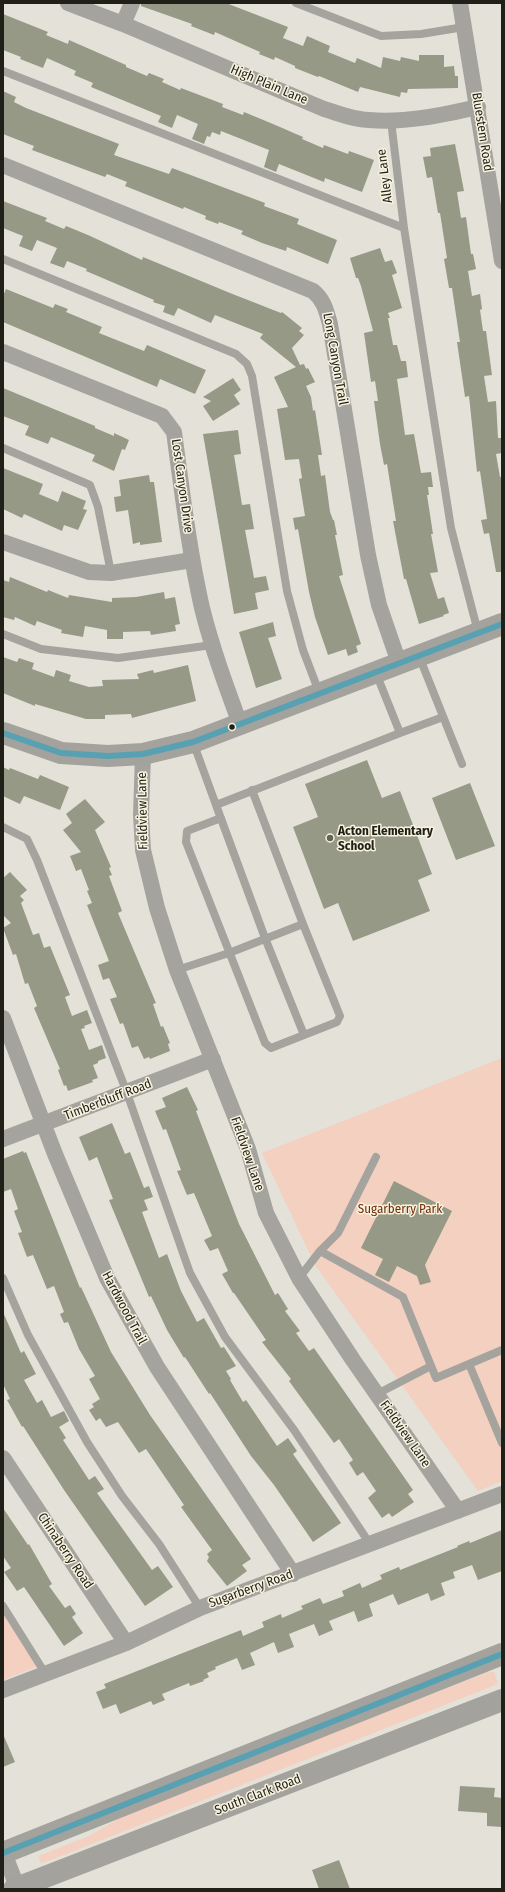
<!DOCTYPE html>
<html>
<head>
<meta charset="utf-8">
<style>
  body { margin:0 }
  #map { position:relative; width:505px; height:1892px; overflow:hidden; background:#e4e2d8; font-family:"Fira Sans Condensed",sans-serif }
  canvas { display:block }
  .frame { position:absolute; inset:0; border:4px solid #201f18; pointer-events:none }
</style>
</head>
<body>
<div id="map">
<canvas width="505" height="1892"></canvas>
<div class="frame"></div>
</div>
<script>
const ctx = document.querySelector('canvas').getContext('2d');
ctx.lineJoin = 'round';
function fill(path, color) {
  ctx.fillStyle = color;
  ctx.fill(path, 'evenodd');
}
function strokePath(path, color, width, dash) {
  ctx.strokeStyle = color;
  ctx.lineWidth = width;
  ctx.lineCap = dash ? 'butt' : 'round';
  ctx.setLineDash(dash || []);
  ctx.stroke(path);
}
function drawText(font, color, halo, rows, align = 'center') {
  ctx.font = font + ' "Fira Sans Condensed",sans-serif';
  ctx.lineWidth = 3;
  ctx.setLineDash([]);
  ctx.textBaseline = 'middle';
  ctx.strokeStyle = halo;
  ctx.fillStyle = color;
  for (const [text, x, y, turn = 0] of rows) {
    ctx.save();
    ctx.translate(x, y);
    ctx.rotate((+turn || 0) * Math.PI / 180);
    ctx.textAlign = isNaN(turn) ? turn : align;
    if (halo) ctx.strokeText(text, 0, 0);
    ctx.fillText(text, 0, 0);
    ctx.restore();
  }
}
const green = new Path2D(`
  M502,1058v423l-24,10 -163,-226 -53,-112z
  M3,1612l36,54 -36,14z
  M488,1672h6l4,11 -5,3 -447,176 -5,1 -3,-7 51,-20 38,-22z`);
const building = new Path2D(`
  M141,3h85l62,24 -5,11 20,8 4,-10 23,10 -2,6 27,11 2,-5 24,10 2,-11 17,4 1,-4 18,4v-6h25v12l10,-1 1,10h3v12l-50,1 -1,4 -6,-1 -1,5 -40,-10 -2,5 -39,-16 -1,1 -23,-9v-2l-20,-9 -1,3 -15,-6 1,-2 -45,-20 -1,3 -23,-9 1,-2 -51,-18z
  M3,14l45,18 -2,3 22,9 1,-4 57,25v2l21,9 2,-3 15,6 -2,3 18,8 1,-2 42,16 -1,3 21,8 1,-3 29,12 30,13 -1,2 21,9 1,-3 24,9 1,-3 25,9 -12,32 -37,-14 -1,4 -45,-18 -3,8 -12,-5 5,-17 -48,-19 -1,4 -8,-3 -2,5 -3,-1 -3,8 -12,-5 6,-15 -21,-9 -5,13 -14,-6 3,-6 -70,-29 2,-4 -19,-8 2,-4 -29,-13 -4,10 -23,-9 1,-2 -18,-7z
  M3,91l13,6 -2,5 12,6 93,36 -5,11 55,19 3,-6 93,35 -1,3 35,13 -2,5 40,16 -9,24 -41,-17 -1,4 -24,-8 -21,-9 2,-3 -24,-9 -1,2 -13,-5 1,-3 -22,-9 -1,2 -58,-23 2,-4 -20,-8 -2,3 -73,-27 2,-4 -31,-12z
  M455,144l9,47 -7,1 4,26 5,-1 5,37h2l3,15 -8,2 4,25 8,-2 2,15 -2,1 3,21h3l2,15 4,29 -8,1 4,26 8,-1 2,37h3l1,10v5l-6,1 4,23h2v95h-6l-7,-39 -5,1 -3,-14 6,-1 -7,-48 -3,1 -8,-76 -4,1 -8,-55h3l-8,-54h-3l-5,-29 3,-1 -7,-45h-2l-6,-36 -5,1 -4,-21 8,-1 -1,-8z
  M3,201l44,17 -2,3 19,8 2,-3 22,9 54,25 1,-3 87,36 51,20 1,-1 20,16 -3,3 5,4 -12,13 8,17 4,-1 2,5 2,-1 7,14 -9,4 5,11 2,14 2,-1 7,45h-4l3,21 4,-1 5,37 3,8h1l3,15h-2l8,40 -4,1 22,68 -5,2 2,6 -10,4 -2,-7 -18,6 -13,-38 -6,-25 -11,-63 -3,1 -2,-12 12,-2 -6,-37 3,-1 -3,-19 -14,1 -8,-51 11,-2 -14,-30 22,-10 -36,-29 3,-4 -48,-19 -4,8 -33,-15 -4,8 -11,-4 2,-6 -12,-4 1,-2 -68,-29 1,-2 -20,-8 -3,7 -14,-5 7,-15 -20,-8 -5,11 -13,-5 4,-10 -20,-8z
  M380,248l5,14 7,-2 5,13 -5,2 10,33 -14,5 2,5h-2l5,27h4l4,16h5l2,16 -11,2 5,34 3,22 9,-1 7,39 10,-1 2,15h-5l1,8h-2l6,39h-2l7,38 -8,1 8,26 6,-2 5,16 -6,2 1,1 -25,8 -13,-45h-2l-11,-58h3l-9,-57 -3,1 -4,-21 -6,-43h4l-3,-20 -4,1 -7,-49 9,-2 -12,-45 -3,-8h-2l-6,-20z
  M6,289l47,19 2,-4 13,5 -2,3 36,15 -3,6 45,18 3,-6 59,25 -11,24 -35,-15 -3,8 -154,-65v-26z
  M233,378l8,12 -7,5 6,9 -27,17 -10,-15 8,-5 -8,-4z
  M3,388l92,38v2l19,8v-3l15,7 -4,10 -3,-1 -8,22 -22,-10 3,-6 -44,-18 -3,7 -23,-9 4,-9 -26,-10z
  M238,430l3,24 -7,1 8,50 8,-1 4,25 -9,1 9,48 12,-2 3,14 -14,3 3,16 -24,5 -31,-180z
  M3,468l40,16 -4,10 19,8 4,-11 24,10 -3,8 4,1 -9,20 -14,-5 -2,6 -38,-17 -2,4 -19,-9z
  M149,475l1,7h4l8,60 -22,3v-3l-7,2 -5,-34 -12,2 -2,-15 7,-1 -2,-16z
  M10,577l37,15 1,-2 20,8 1,-3 43,7v-4l24,-1 28,-5 1,7 10,-2 5,27 -5,1 1,6 -25,4 -1,-4 -27,1v7h-16v-9l-22,-4 -2,11 -22,-4 1,-3 -25,-9 -2,5 -20,-9 -1,3 -11,-3v-37l6,2z
  M273,622l3,14 -8,2 14,41 -26,9 -17,-56z
  M3,657l14,5 2,-4 15,5 -2,6 22,8 2,-7 15,5 -2,6 20,6 14,-1 -1,-6 37,-1 -2,-5 16,-4 1,3 34,-8 8,36 -64,17 -1,-4 -26,1v4h-19l-51,-15v2l-32,-13z
  M367,760l15,38 18,-7 32,83 -14,6 12,31 -77,30 -15,-38 -14,6 -31,-82 25,-10 -13,-33z
  M3,767l6,3 1,-2 28,11 2,-4 29,12 -9,23 -36,-14 -4,8 -17,-8z
  M470,783l25,63 -39,14 -24,-62z
  M85,799l20,23 -10,8 16,37 -2,1 3,7 -3,1 13,35 -4,2 38,90 -3,1 8,23 2,-1 7,17 -2,1 2,7 -20,8 -1,-2 -5,2 -6,-13 -6,2 -9,-25 -3,1 -10,-25 7,-2 -8,-19 -6,2 -5,-15 11,-4 -22,-56 5,-2 -5,-12 2,-1 -8,-21 -5,2 -6,-15 11,-4 -18,-22 9,-7 -6,-9z
  M10,872l17,18 -7,6 4,4 -3,3 12,32 6,-2 5,15 6,-2 20,49 -5,2 7,19 15,-6 5,13 -8,3 1,2 -4,1 8,21 13,-5 4,13 -8,3v2l-5,2 5,13 -6,2 1,2 -25,9 -2,-6 -2,1 -6,-16 2,-1 -26,-61 3,-2 -9,-23 -3,1 -9,-30 -3,1 -10,-27 8,-5 -8,-8v-37z
  M187,1087l11,23 -2,1 43,113 36,71 3,-2 10,16 -3,2 15,20 -4,2 13,18 5,-3 99,142 -5,4 6,8 -22,15 -3,-4 -7,5 -14,-20 8,-7 -13,-19 -6,4 -8,-13 4,-3 -14,-21 -5,4 -45,-62 2,-2 -29,-37 4,-2 -32,-47h-1l-11,-19 6,-3 -10,-23 -8,3 -6,-11 8,-4 -18,-43 -7,2 -10,-24 4,-1 -15,-41 -3,1 -8,-19 11,-4 -4,-9z
  M112,1123l13,31 5,-2 14,36 5,-2 4,11 -9,3 4,10 -6,2 17,46 8,-4 14,37 16,31 7,-4 17,30 3,-1 12,19 -10,5 5,8 -1,1 13,22 3,-2 31,46 11,-8 9,13 -4,3 48,69 -28,19 -39,-57 -23,-29 -41,-63 -1,1 -24,-37 -1,1 -17,-28 -16,-34 -2,1 -40,-97 4,-1 -16,-42 -8,4 -10,-24z
  M23,1151l1,2 2,-1 54,136 1,-1 30,65 39,63 101,144 -9,6 5,6 -20,15 -20,-25 2,-4 -2,-3 5,-4 -31,-43 3,-2 -38,-56 -7,4 -21,-31 -12,5 -6,-9 -4,3 -7,-11 5,-3 -2,-3 8,-5 -11,-20 6,-3 -16,-27 -11,-27 -4,1 -4,-9 4,-2 -10,-26 -7,3 -14,-34 -6,2 -9,-24 4,-1 -8,-21 4,-2 -7,-20 -8,3v-33z
  M394,1181l58,30 -27,54 6,17 -11,3 -3,-9 -20,-10 -8,16 -14,-7 8,-16 -22,-11z
  M3,1312l18,41 3,-2 12,23 -12,6 13,23 5,-3 9,17 13,-6 5,10 -10,6 7,11 -3,2 26,40 6,-4 9,13 -7,4 55,77 6,-4 15,21 -28,19 -81,-116 -41,-64 -1,1 -15,-27 3,-1 -7,-15z
  M3,1508l25,37 1,-1 23,40 -3,2 16,22 5,-3 6,9 -4,3 11,16 -19,13 -40,-59 -7,4 -13,-19 7,-4 -8,-12z
  M502,1530v41l-24,9 -6,-15 -19,7 2,6 -14,5 4,12 -14,6 -3,-8 -30,12 -5,-11 -24,10 4,12 -15,6 -4,-11 -25,10 4,9 -14,6 -5,-12 -25,10 5,13 -16,6 -4,-11 -24,11 5,12 -13,5 -5,-12 -22,9 1,2 -9,4 2,4 -6,3 1,1 -14,5 -1,-3 -27,11 3,6 -12,5 -2,-4 -31,13 -4,-10 -13,5 -7,-17 10,-4 -2,-4 18,-7 119,-47 2,6 21,-9 -2,-5 19,-8 1,4 21,-9 -2,-3 19,-8 3,6 21,-8 -2,-5 18,-8 2,5 20,-9 -2,-4 19,-8 1,3 58,-23 -1,-1 12,-5 1,2z
  M3,1734l12,28 -12,5z
  M460,1786l35,2 -1,9 8,1v29l-15,-1v-13l-29,-2z
  M339,1860l11,29h-31l-7,-19z`);
const lane = new Path2D(`
  M296,3l85,33 40,-2 43,-7
  M3,71l401,157 47,300 27,104
  M391,121l13,107
  M3,259l233,95 11,10 5,12 35,215 16,59 16,42
  M3,448l87,37 8,22 13,66
  M3,634l38,15 77,9 94,-13
  M419,656l43,108
  M400,733l43,-16
  M193,742l23,63 184,-72 -24,-60
  M216,805l49,133 39,97 33,-13 3,-6 -37,-92
  M221,818l-34,13 -1,11 79,201 6,5 33,-13
  M3,827l24,12 10,21 90,233 63,180 35,64 69,93 76,114
  M177,970l52,-17 74,-29 -51,-134
  M320,1251l83,46 33,81 66,-28
  M3,1278l25,57 59,107 35,54 37,48 41,64
  M299,1278l21,-27 18,-18 38,-76
  M469,1364l33,79
  M377,1394l54,-28
  M3,1606l42,67`);
const street = new Path2D(`
  M68,3l55,21 201,85c14,4 30,11 45,11 36,3 74,-5 109,-13
  M460,3l42,258
  M123,24l9,-21
  M3,165l310,126c11,9 13,19 17,33l38,231 11,50 20,58
  M3,352l159,64 12,16c8,59 15,118 28,176 10,40 24,78 38,116
  M3,542l86,30 22,1 81,-13
  M143,754l-2,61 2,35 14,58 20,62 71,179 18,64 33,65 54,82 105,151
  M3,1018l52,136 52,124 50,89 136,207
  M3,1139l210,-80
  M3,1458l123,185
  M3,1690l123,-47 74,-35 302,-114
  M4,1853l14,36`);
const secondary = new Path2D(`
  M3,733l58,20 47,3 35,-2 50,-12 309,-118
  M3,1853l499,-199
  M14,1889l488,-189`);
const bus1 = new Path2D(`
  M3,733l58,20 47,3 35,-2 50,-12 309,-118
  M3,1853l499,-199`);
const markers = [
  [232,727,3.5,"#201f18"],
  [330,838,4,"#65635b"]
];
const streetNames = [
  ["High Plain Lane",269,85,23],
  ["Bluestem Road",482,132,81],
  ["Alley Lane",385,176,-97],
  ["Long Canyon Trail",335,359,80],
  ["Lost Canyon Drive",182,486,82],
  ["Fieldview Lane",143,811,-91],
  ["Timberbluff Road",108,1100,-21],
  ["Fieldview Lane",247,1154,71],
  ["Hardwood Trail",124,1308,62],
  ["Fieldview Lane",405,1434,55],
  ["Chinaberry Road",65,1551,56],
  ["Sugarberry Road",251,1589,-20],
  ["South Clark Road",258,1795,-21]
];
const poiNames = [
  ["Acton Elementary",338,831],
  ["School",338,846]
];
const parkNames = [
  ["Sugarberry Park",400,1209]
];
fill(green, '#f3d0bf');
fill(building, '#959986');
strokePath(lane, '#a5a39e', 8);
strokePath(street, '#a5a39e', 16);
strokePath(secondary, '#a4a29c', 22);
strokePath(bus1, '#58a1b3', 6);
for (const [x, y, r, color] of markers) {
  const dot = new Path2D();
  dot.arc(x, y, r, 0, 2 * Math.PI);
  ctx.fillStyle = color;
  ctx.fill(dot);
  strokePath(dot, '#f7f3df', 1.5);
}
drawText('13px', '#201f18', '#f7f3df', streetNames);
drawText('bold 13px', '#201f18', '#f7f3df', poiNames, 'left');
drawText('13px', '#742e0b', '#f7f3df', parkNames);
</script>
</body>
</html>
